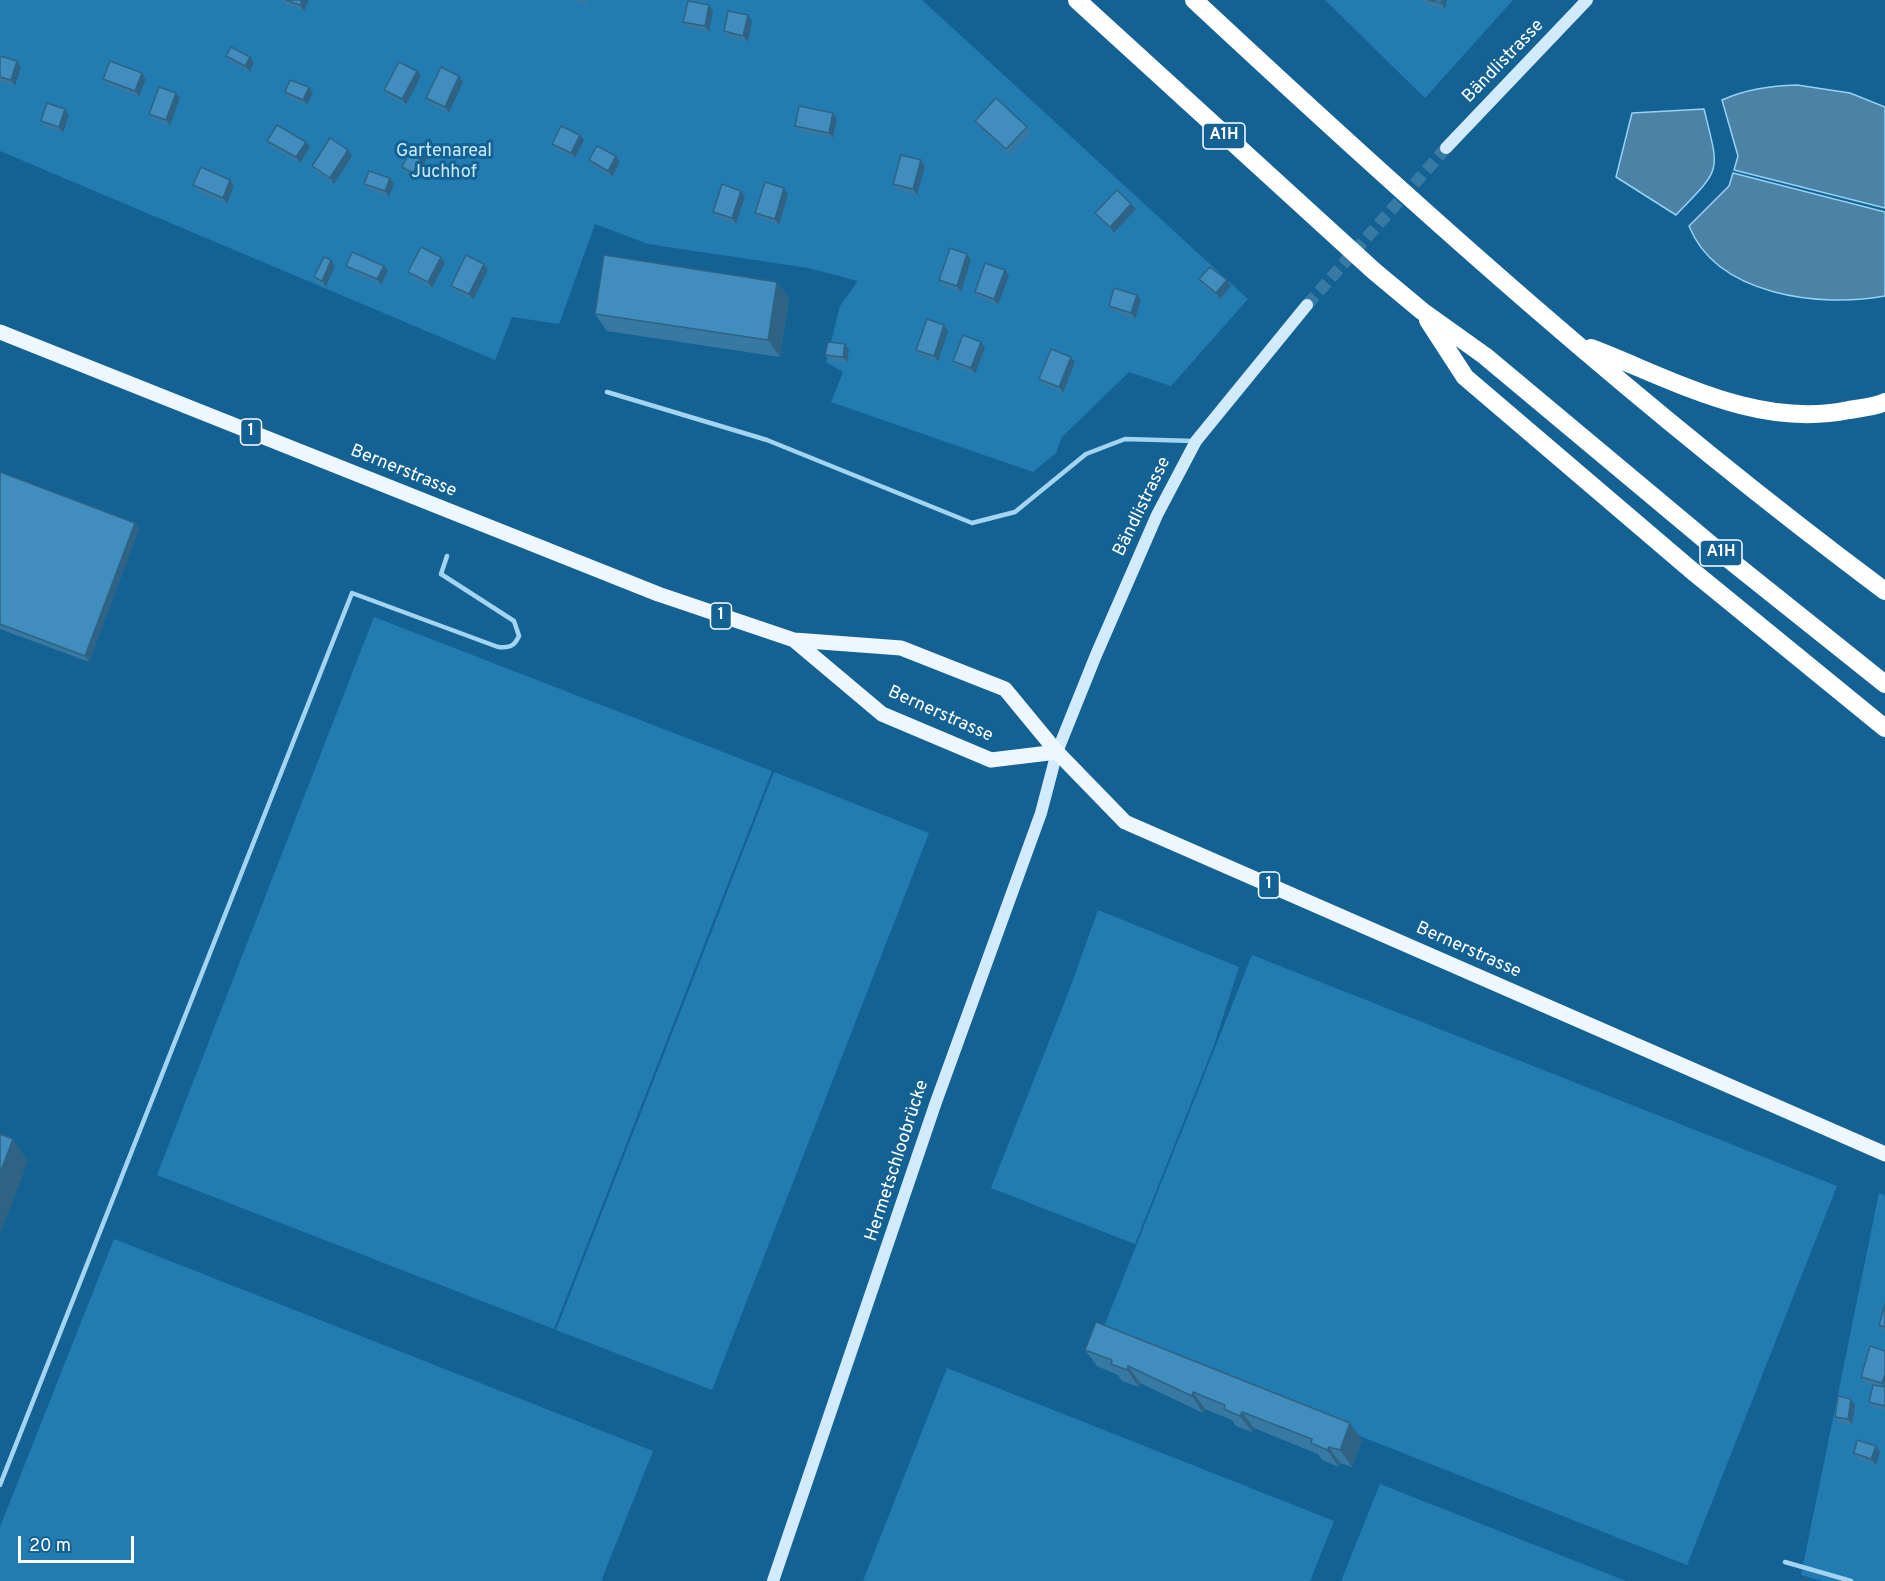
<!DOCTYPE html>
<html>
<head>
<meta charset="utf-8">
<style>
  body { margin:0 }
  #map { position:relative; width:1885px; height:1581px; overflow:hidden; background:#146294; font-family:Overpass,sans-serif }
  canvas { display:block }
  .scale { position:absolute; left:18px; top:1536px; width:116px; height:27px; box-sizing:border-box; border:3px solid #fff; border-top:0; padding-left:8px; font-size:18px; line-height:21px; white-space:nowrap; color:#fff; -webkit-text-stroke:4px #146294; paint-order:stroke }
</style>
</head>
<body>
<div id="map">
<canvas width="1885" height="1581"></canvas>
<div class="scale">20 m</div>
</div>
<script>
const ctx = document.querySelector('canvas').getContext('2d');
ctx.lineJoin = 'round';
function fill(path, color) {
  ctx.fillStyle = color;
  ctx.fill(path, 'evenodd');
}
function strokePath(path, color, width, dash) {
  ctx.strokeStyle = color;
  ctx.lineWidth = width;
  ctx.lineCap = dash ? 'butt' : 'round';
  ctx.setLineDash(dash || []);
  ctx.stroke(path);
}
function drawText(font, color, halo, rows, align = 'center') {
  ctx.font = font + ' Overpass,sans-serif';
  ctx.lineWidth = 6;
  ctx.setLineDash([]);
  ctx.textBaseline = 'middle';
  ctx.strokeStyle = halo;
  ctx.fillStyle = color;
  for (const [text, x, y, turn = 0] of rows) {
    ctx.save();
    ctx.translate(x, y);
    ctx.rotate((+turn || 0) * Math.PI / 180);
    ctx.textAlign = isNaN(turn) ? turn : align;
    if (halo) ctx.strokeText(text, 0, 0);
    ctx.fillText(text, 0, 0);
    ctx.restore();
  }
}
const green = new Path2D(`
  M0,0h922l326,299 -77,87 -42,-14 -67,65 -6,16 -23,19 -202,-70 12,-30 -17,-10 14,-56 18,-25 -50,-13 -160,-24 -53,-20 -36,100 -47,-7 -17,43 -495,-209z
  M1325,0h188l-88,98z
  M374,617l398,154 -218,558 -397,-154z
  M774,772l155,61 -217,557 -156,-60z
  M1098,910l141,57 -26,81 -78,196 -144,-56 78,-197z
  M1252,955l585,231 -150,379 -586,-231z
  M1879,1193l6,3v385h-62l-22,-6z
  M114,1239l539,212 -52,130h-601v-54z
  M947,1368l387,153 -24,60h-447z
  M1380,1484l246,97h-285z`);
const water = new Path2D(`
  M1797,85l53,8 35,14v101l-151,-38 4,-14 -16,-56c25,-11 48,-14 75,-15z
  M1704,109c16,65 18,58 -28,106l-60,-38 16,-64z
  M1733,173l152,39v84c-64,12 -168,0 -196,-70l40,-40z`);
const secondaryTunnel = new Path2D(`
  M1307,305l139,-157`);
const lane = new Path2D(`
  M607,392l160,48 205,83 43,-11 71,-58 39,-15 69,2
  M0,1485l352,-892 146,54c11,1 16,0 21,-11l-5,-15 -73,-47 6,-18
  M1785,1562l66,19`);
const secondary = new Path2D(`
  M1446,148l141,-148
  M773,1581l163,-479 105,-289 16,-61 39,-97 61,-140 39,-74 111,-136`);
const primary = new Path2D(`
  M0,332l658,262 136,46 107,8 104,41 52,63 68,70 760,332
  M794,640l88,74 26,11 83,35 66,-8`);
const highway = new Path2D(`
  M1077,0l297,271 48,40 63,45 231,193 169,135
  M1194,0c222,207 448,410 691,591
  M1428,320l37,57 225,192 195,159
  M1591,348c83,32 167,81 258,62 12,-2 26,-3 36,-8`);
const wall = new Path2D(`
  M283,0h26l-5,11 -18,-7z
  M573,0h15l-1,4z
  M1422,0h25l-2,9 -21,-5z
  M713,11l-4,21 -22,-5 -4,-5z
  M752,21l-4,21 -20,-5 -4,-6z
  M0,56l21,11 -6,19 -15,-4z
  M226,56l24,1 4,6 -4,9 -20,-10z
  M417,71l4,5 -15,29 -18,-9 -4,-6z
  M459,76l4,6 -14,31 -19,-9 -4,-6z
  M103,79h43l-7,18 -32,-12z
  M309,87l4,6 -6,12 -18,-7 -4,-6z
  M176,93l4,5 -10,28 -17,-6 -4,-6z
  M833,113l4,5 -4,20 -34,-7 -4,-5z
  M69,115l-6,18 -18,-6 -4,-6z
  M975,121l52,6 4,6 -21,22 -31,-28z
  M584,140l-9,18 -19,-8 -4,-6z
  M267,141l43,6 -10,16 -29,-16z
  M348,150l4,6 -18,28 -18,-12 -4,-6z
  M424,151l4,5 -11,22 -11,-5 -4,-6z
  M589,160l31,2 -8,15 -19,-11z
  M925,166l-8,29 -20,-5 -4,-6z
  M364,184h30l-5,13 -21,-8z
  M193,185l41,1 -7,18 -30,-13z
  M784,188l4,6 -9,31 -20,-7 -4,-5z
  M745,197l-9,27 -19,-6 -4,-6z
  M1136,209l-22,24 -15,-14 -4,-6z
  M967,254l4,6 -10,32 -18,-6 -4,-6z
  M441,257l4,6 -13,25 -20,-10 -4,-6z
  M484,264l4,6 -15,30 -18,-9 -4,-5z
  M335,266l-9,21 -8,-4 -4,-6z
  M346,266h38l4,5 -7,14 -31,-14z
  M1005,270l4,6 -11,29 -19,-7 -4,-6z
  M1199,279l32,7 -11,13 -17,-14z
  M777,282l12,17 -9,58 -173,-26 -12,-17z
  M1137,295l4,5 -6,19 -22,-8 -4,-5z
  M944,325l4,6 -10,31 -18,-6 -4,-6z
  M985,348l-10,26 -18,-7 -4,-6z
  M849,350l-2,13 -17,-2 -5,-6z
  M1071,357l4,5 -12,31 -20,-9 -4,-5z
  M0,472l135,51 4,6 -50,133 -89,-33z
  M1885,1304v28l-2,-1 -4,-6z
  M1085,1350l277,90 -10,27 -12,-4 -1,4 -17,-7 -4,-6 -64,-26 -2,4 -16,-6 -4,-6 -27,-11 -2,4 -63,-30 -1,4 -17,-6 -4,-6 -21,-9z
  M1885,1351v59l-12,-2 -4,-6 4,-17 -8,-2 -4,-6z
  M1851,1399l4,6 -3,20 -13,-2 -4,-6z
  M1876,1446l4,6 -4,13 -18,-6 -4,-6z`);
const shadedWall = new Path2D(`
  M302,0h7l-5,11 -4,-6z
  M1442,0h5l-2,9 -4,-6z
  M709,5l4,6 -4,21 -4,-6z
  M748,15l4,6 -4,21 -5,-6z
  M250,57l4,6 -4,9 -5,-6z
  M17,61l4,6 -6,19 -4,-6z
  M417,71l4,5 -15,29 -4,-6z
  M142,73l4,6 -7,18 -4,-6z
  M459,76l4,6 -14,31 -4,-6z
  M309,87l4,6 -6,12 -4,-5z
  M176,93l4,5 -10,28 -4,-6z
  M65,109l4,6 -6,18 -4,-6z
  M833,113l4,5 -4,20 -4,-5z
  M580,135l4,5 -9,18 -4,-5z
  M306,142l4,5 -10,16 -4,-6z
  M348,150l4,6 -18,28 -4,-6z
  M424,151l4,5 -11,22 -4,-5z
  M616,156l4,6 -8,15 -4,-6z
  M921,160l4,6 -8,29 -4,-6z
  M390,178l4,6 -5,13 -4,-6z
  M230,180l4,6 -7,18 -4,-6z
  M784,188l4,6 -9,31 -4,-6z
  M741,191l4,6 -9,27 -4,-6z
  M1131,204l5,5 -22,24 -4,-6z
  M967,254l4,6 -10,32 -4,-6z
  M441,257l4,6 -13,25 -4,-6z
  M331,260l4,6 -9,21 -4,-6z
  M484,264l4,6 -15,30 -4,-6z
  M384,266l4,5 -7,14 -4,-6z
  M1005,270l4,6 -11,29 -4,-6z
  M1227,280l4,6 -11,13 -4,-6z
  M777,282l12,17 -9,58 -12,-17z
  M1137,295l4,5 -6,19 -4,-6z
  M944,325l4,6 -10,31 -4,-6z
  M981,342l4,6 -10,26 -4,-6z
  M845,344l4,6 -2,13 -4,-6z
  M1071,357l4,5 -12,31 -4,-6z
  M135,523l4,6 -50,133 -4,-6z
  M13,1139l15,22 -28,74v-62z
  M1128,1366l12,17 -1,4 -12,-17z
  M1885,1374v13l-3,-4z
  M1193,1392l12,17 -2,4 -11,-17z
  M1851,1399l4,6 -3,20 -4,-6z
  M1242,1412l12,16 -2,4 -12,-16z
  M1350,1423l12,17 -10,27 -12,-17z
  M1876,1446l4,6 -4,13 -5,-6z
  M1329,1447l11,16 -1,4 -12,-17z`);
const building = new Path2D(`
  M286,0h16l-2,5z
  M1428,0h14l-1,3z
  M688,1l21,4 -4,21 -22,-4z
  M728,11l20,4 -5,21 -19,-5z
  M231,47l19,10 -5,9 -19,-10z
  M0,56l17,5 -6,19 -11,-3z
  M110,61l32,12 -7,18 -32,-12z
  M399,62l18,9 -15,28 -18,-9z
  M441,67l18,9 -14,31 -19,-9z
  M290,80l19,7 -6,13 -18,-8z
  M159,87l17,6 -10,27 -17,-6z
  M996,98l31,29 -21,22 -31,-28z
  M47,103l18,6 -6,18 -18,-6z
  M799,106l34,7 -4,20 -34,-7z
  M277,125l29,17 -10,15 -29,-16z
  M561,126l19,9 -9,18 -19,-9z
  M330,138l18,12 -18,28 -18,-12z
  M413,145l11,6 -11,22 -11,-6z
  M597,146l19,10 -8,15 -19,-11z
  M901,155l20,5 -8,29 -20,-5z
  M201,167l29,13 -7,18 -30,-13z
  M369,171l21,7 -5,13 -21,-7z
  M765,182l19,6 -9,31 -20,-6z
  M722,184l19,7 -9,27 -19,-6z
  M1117,190l14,14 -21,23 -15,-14z
  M421,247l20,10 -13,25 -20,-10z
  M950,248l17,6 -10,32 -18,-6z
  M352,252l32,14 -7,13 -31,-13z
  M466,255l18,9 -15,30 -18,-8z
  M604,255l173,27 -9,58 -173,-26z
  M324,257l7,3 -9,21 -8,-4z
  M985,263l20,7 -11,29 -19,-7z
  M1210,267l17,13 -11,13 -17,-14z
  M1114,288l23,7 -6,18 -22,-7z
  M927,319l17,6 -10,31 -18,-6z
  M963,335l18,7 -10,26 -18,-7z
  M828,342l17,2 -2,13 -18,-2z
  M1051,349l20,8 -12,30 -20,-8z
  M0,472l135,51 -50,133 -85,-32z
  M0,1134l13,5 -13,34z
  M1885,1304v23l-6,-2z
  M1096,1322l254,101 -10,27 -11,-3 -2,3 -16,-7 1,-4 -70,-27 -2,4 -16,-7 1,-4 -32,-13 -1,4 -64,-30 -1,4 -16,-6 1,-4 -27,-10z
  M1870,1346l15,5v23l-3,9 -21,-6z
  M1873,1385l12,2v19l-16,-4z
  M1838,1396l13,3 -3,20 -13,-2z
  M1857,1440l19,6 -5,13 -17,-6z`);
const shields = [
  [1224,136,42],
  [251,432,21],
  [1721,553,42],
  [721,616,21],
  [1269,885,21]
];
const shieldNames = [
  ["A1H",1224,136],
  ["1",251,432],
  ["A1H",1721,553],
  ["1",721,616],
  ["1",1269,885]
];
const streetNames = [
  ["Bändlistrasse",1504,62,-46],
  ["Bernerstrasse",403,472,22],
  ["Bändlistrasse",1143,507,-64],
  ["Bernerstrasse",940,715,24],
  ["Bernerstrasse",1468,951,24],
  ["Hermetschloobrücke",898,1161,-72]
];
const parkNames = [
  ["Gartenareal",444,152],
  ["Juchhof",444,173]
];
fill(green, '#237cb1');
fill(water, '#4b82a5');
strokePath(water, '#95d2f5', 1.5);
strokePath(secondaryTunnel, '#377aa4', 12, [12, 6]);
strokePath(lane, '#a3d4f2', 4.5);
strokePath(secondary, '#d2ebfc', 12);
strokePath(primary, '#eef7ff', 15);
strokePath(highway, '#fff', 18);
fill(wall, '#3879a3');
fill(shadedWall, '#2e6385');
fill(building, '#418dbe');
strokePath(building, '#2e6385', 1.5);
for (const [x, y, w] of shields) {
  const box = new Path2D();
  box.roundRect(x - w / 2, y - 13, w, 26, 4.5);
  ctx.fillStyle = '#146294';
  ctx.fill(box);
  strokePath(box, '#fff', 1.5);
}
drawText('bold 16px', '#fff', null, shieldNames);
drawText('18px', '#fff', '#146294', streetNames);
drawText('18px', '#caeafd', '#146294', parkNames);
</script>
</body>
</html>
